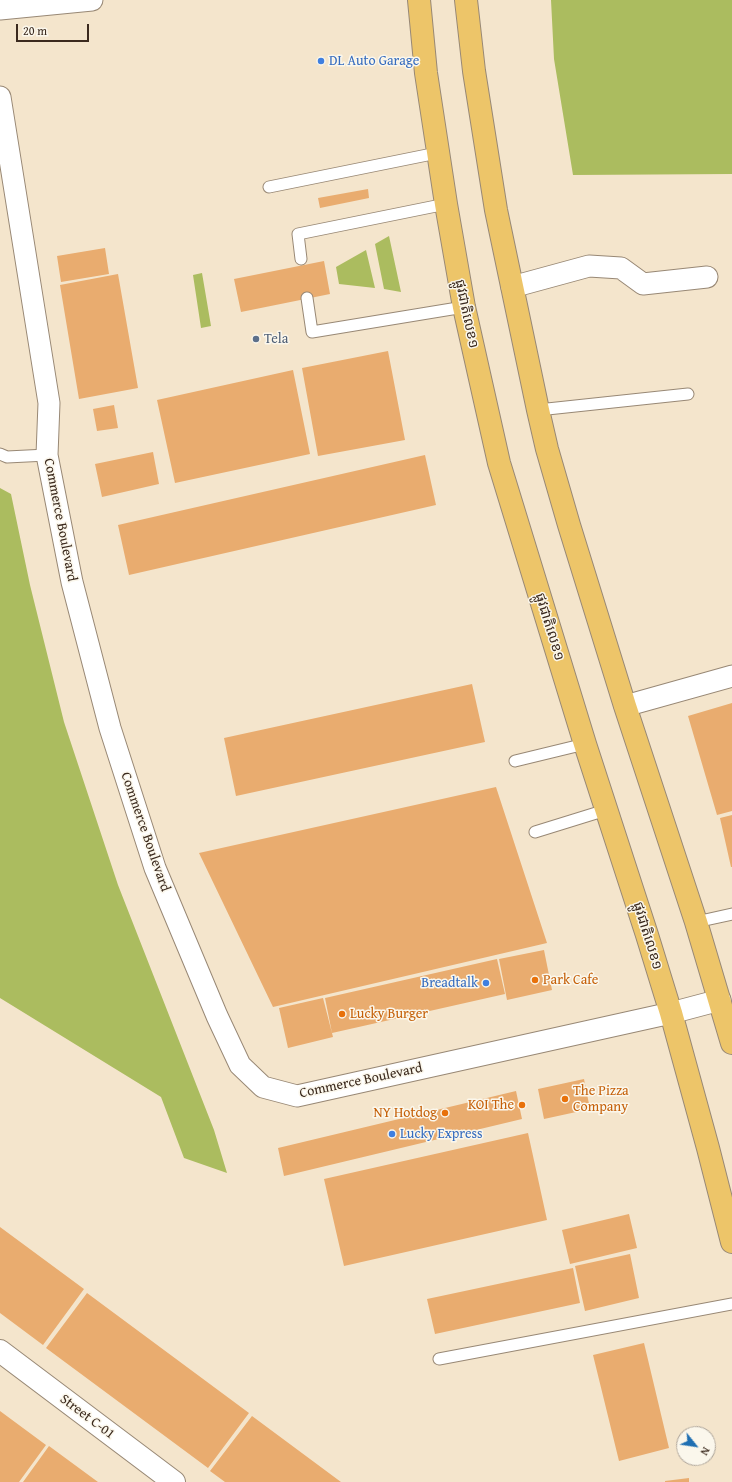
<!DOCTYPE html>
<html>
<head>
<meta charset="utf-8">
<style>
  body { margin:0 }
  #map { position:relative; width:732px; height:1482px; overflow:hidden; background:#f4e5cc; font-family:"Gentium Book Plus",serif }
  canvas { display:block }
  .north { position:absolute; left:676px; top:1426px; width:40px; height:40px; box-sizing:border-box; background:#fbf7ec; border:1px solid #aea59a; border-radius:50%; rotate:120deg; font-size:11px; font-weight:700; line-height:16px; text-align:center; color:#3b2a1e }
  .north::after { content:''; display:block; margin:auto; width:14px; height:18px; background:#1f6fb2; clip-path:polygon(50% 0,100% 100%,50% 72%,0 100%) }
  .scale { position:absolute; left:16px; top:24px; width:73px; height:18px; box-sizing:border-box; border:2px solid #3b2a1e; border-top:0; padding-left:5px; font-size:12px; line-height:14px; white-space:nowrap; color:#3b2a1e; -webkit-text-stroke:3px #fbf7ec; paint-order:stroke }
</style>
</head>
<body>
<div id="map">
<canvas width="732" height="1482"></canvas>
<div class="north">N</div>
<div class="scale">20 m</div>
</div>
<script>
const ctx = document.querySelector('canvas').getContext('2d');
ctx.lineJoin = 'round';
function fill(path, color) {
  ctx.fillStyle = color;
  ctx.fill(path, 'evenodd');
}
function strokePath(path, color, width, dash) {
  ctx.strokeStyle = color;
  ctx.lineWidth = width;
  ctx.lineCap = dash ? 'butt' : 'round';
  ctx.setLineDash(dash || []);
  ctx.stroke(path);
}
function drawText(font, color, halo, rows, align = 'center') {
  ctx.font = font + ' "Gentium Book Plus","Noto Sans Khmer",serif';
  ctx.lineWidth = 3;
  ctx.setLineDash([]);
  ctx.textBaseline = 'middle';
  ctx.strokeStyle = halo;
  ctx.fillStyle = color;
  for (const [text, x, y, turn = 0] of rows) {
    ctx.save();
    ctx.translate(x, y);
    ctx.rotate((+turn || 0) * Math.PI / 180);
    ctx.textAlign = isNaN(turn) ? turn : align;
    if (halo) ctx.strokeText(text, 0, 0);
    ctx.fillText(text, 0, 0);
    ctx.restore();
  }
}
const green = new Path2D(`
  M551,0h181v174l-159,1 -19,-116z
  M389,236l12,56 -17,-3 -9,-45z
  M366,250l9,38 -36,-4 -3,-17z
  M202,273l9,53 -10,2 -8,-53z
  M0,488l11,6 19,91 34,137 54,163 96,245 13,43 -43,-15 -23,-61 -161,-99z`);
const building = new Path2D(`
  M368,189l1,9 -49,10 -2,-10z
  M105,248l4,26 -48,8 -4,-26z
  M324,261l6,33 -89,18 -7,-33z
  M118,274l20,114 -59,11 -19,-114z
  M388,351l17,89 -87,16 -16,-88z
  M293,370l17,84 -135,29 -18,-83z
  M114,405l4,23 -21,3 -4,-22z
  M153,452l6,32 -57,13 -7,-33z
  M425,455l11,50 -307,70 -11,-50z
  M472,684l13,58 -249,54 -12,-58z
  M732,703v108l-15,4 -29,-99z
  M496,787l51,156 -274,64 -74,-154z
  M732,815v52h-1l-11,-49z
  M544,950l8,40 -45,10 -8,-41z
  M497,959l8,35 -173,39 -7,-35z
  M323,998l10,39 -45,11 -9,-40z
  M584,1079l6,30 -46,10 -6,-30z
  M516,1091l6,28 -238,57 -6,-28z
  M528,1133l19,87 -203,46 -20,-87z
  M629,1214l8,34 -67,16 -8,-34z
  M0,1227l84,62 -41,56 -43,-32z
  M630,1254l9,44 -54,13 -10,-45z
  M573,1268l7,35 -145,31 -8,-35z
  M87,1293l162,120 -41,55 -162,-120z
  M644,1343l25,105 -50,13 -26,-106z
  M0,1411l46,34 -27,37h-19z
  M252,1416l89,66h-116l-15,-11z
  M49,1446l49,36h-75z
  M689,1478v4h-24v-1z`);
const service = new Path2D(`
  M269,187l168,-34
  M301,259l-3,-25 148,-30
  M307,298l5,34 152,-25
  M538,410l150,-16
  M0,454l7,3 40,-2
  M515,761l70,-17
  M535,832l71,-22
  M696,922l36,-8
  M439,1359l293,-55`);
const minor = new Path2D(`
  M0,9l92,-9
  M0,97l49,306 -2,52 25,127 38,146 45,140 62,148 23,49 23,22 34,9 374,-83 49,-13
  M512,287l77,-21 32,2 22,16 64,-7
  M625,706l107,-30`);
const tertiary = new Path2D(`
  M0,1351l174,131`);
const trunk = new Path2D(`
  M419,0l7,73 20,131 18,103 35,156 86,281 62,191 24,78 37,135 24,94
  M466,0l8,71 22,139 42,200 9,39 22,76 56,181 71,216 36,121`);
const markers = [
  [321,61,4,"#3f7fe0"],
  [256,339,4,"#5c6f8a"],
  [535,980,4,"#e8710a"],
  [486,983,4,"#3f7fe0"],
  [342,1014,4,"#e8710a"],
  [565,1099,4,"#e8710a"],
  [522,1105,4,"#e8710a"],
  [445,1113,4,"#e8710a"],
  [392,1134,4,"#3f7fe0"]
];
const shopNames = [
  ["DL Auto Garage",329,61],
  ["Breadtalk",478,983,"right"],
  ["Lucky Express",400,1134]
];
const streetNames = [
  ["ផ្លូវជាតិលេខ១",466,314,78],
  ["Commerce Boulevard",60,520,79],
  ["ផ្លូវជាតិលេខ១",549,627,73],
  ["Commerce Boulevard",145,832,71],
  ["ផ្លូវជាតិលេខ១",647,936,73],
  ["Commerce Boulevard",361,1081,-12],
  ["Street C-01",87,1417,37]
];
const serviceNames = [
  ["Tela",264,339]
];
const foodNames = [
  ["Park Cafe",543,980],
  ["Lucky Burger",350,1014],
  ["The Pizza",573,1091],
  ["Company",573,1107],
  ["KOI The",514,1105,"right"],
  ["NY Hotdog",437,1113,"right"]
];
fill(green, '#abbc5f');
fill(building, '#e9ac6f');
strokePath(service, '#988875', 13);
strokePath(minor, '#988875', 23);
strokePath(tertiary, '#988875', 24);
strokePath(trunk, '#988875', 24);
strokePath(service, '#fff', 11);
strokePath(minor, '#fff', 21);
strokePath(tertiary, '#fff', 22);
strokePath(trunk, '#edc569', 22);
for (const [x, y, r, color] of markers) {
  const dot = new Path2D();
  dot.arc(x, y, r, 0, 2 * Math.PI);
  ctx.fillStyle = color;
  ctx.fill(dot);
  strokePath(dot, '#fbf7ec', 1.5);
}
drawText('14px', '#366cbe', '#fbf7ec', shopNames, 'left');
drawText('14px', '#3b2a1e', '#fbf7ec', streetNames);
drawText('14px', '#4e5e75', '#fbf7ec', serviceNames, 'left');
drawText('14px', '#c56008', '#fbf7ec', foodNames, 'left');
</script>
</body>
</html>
